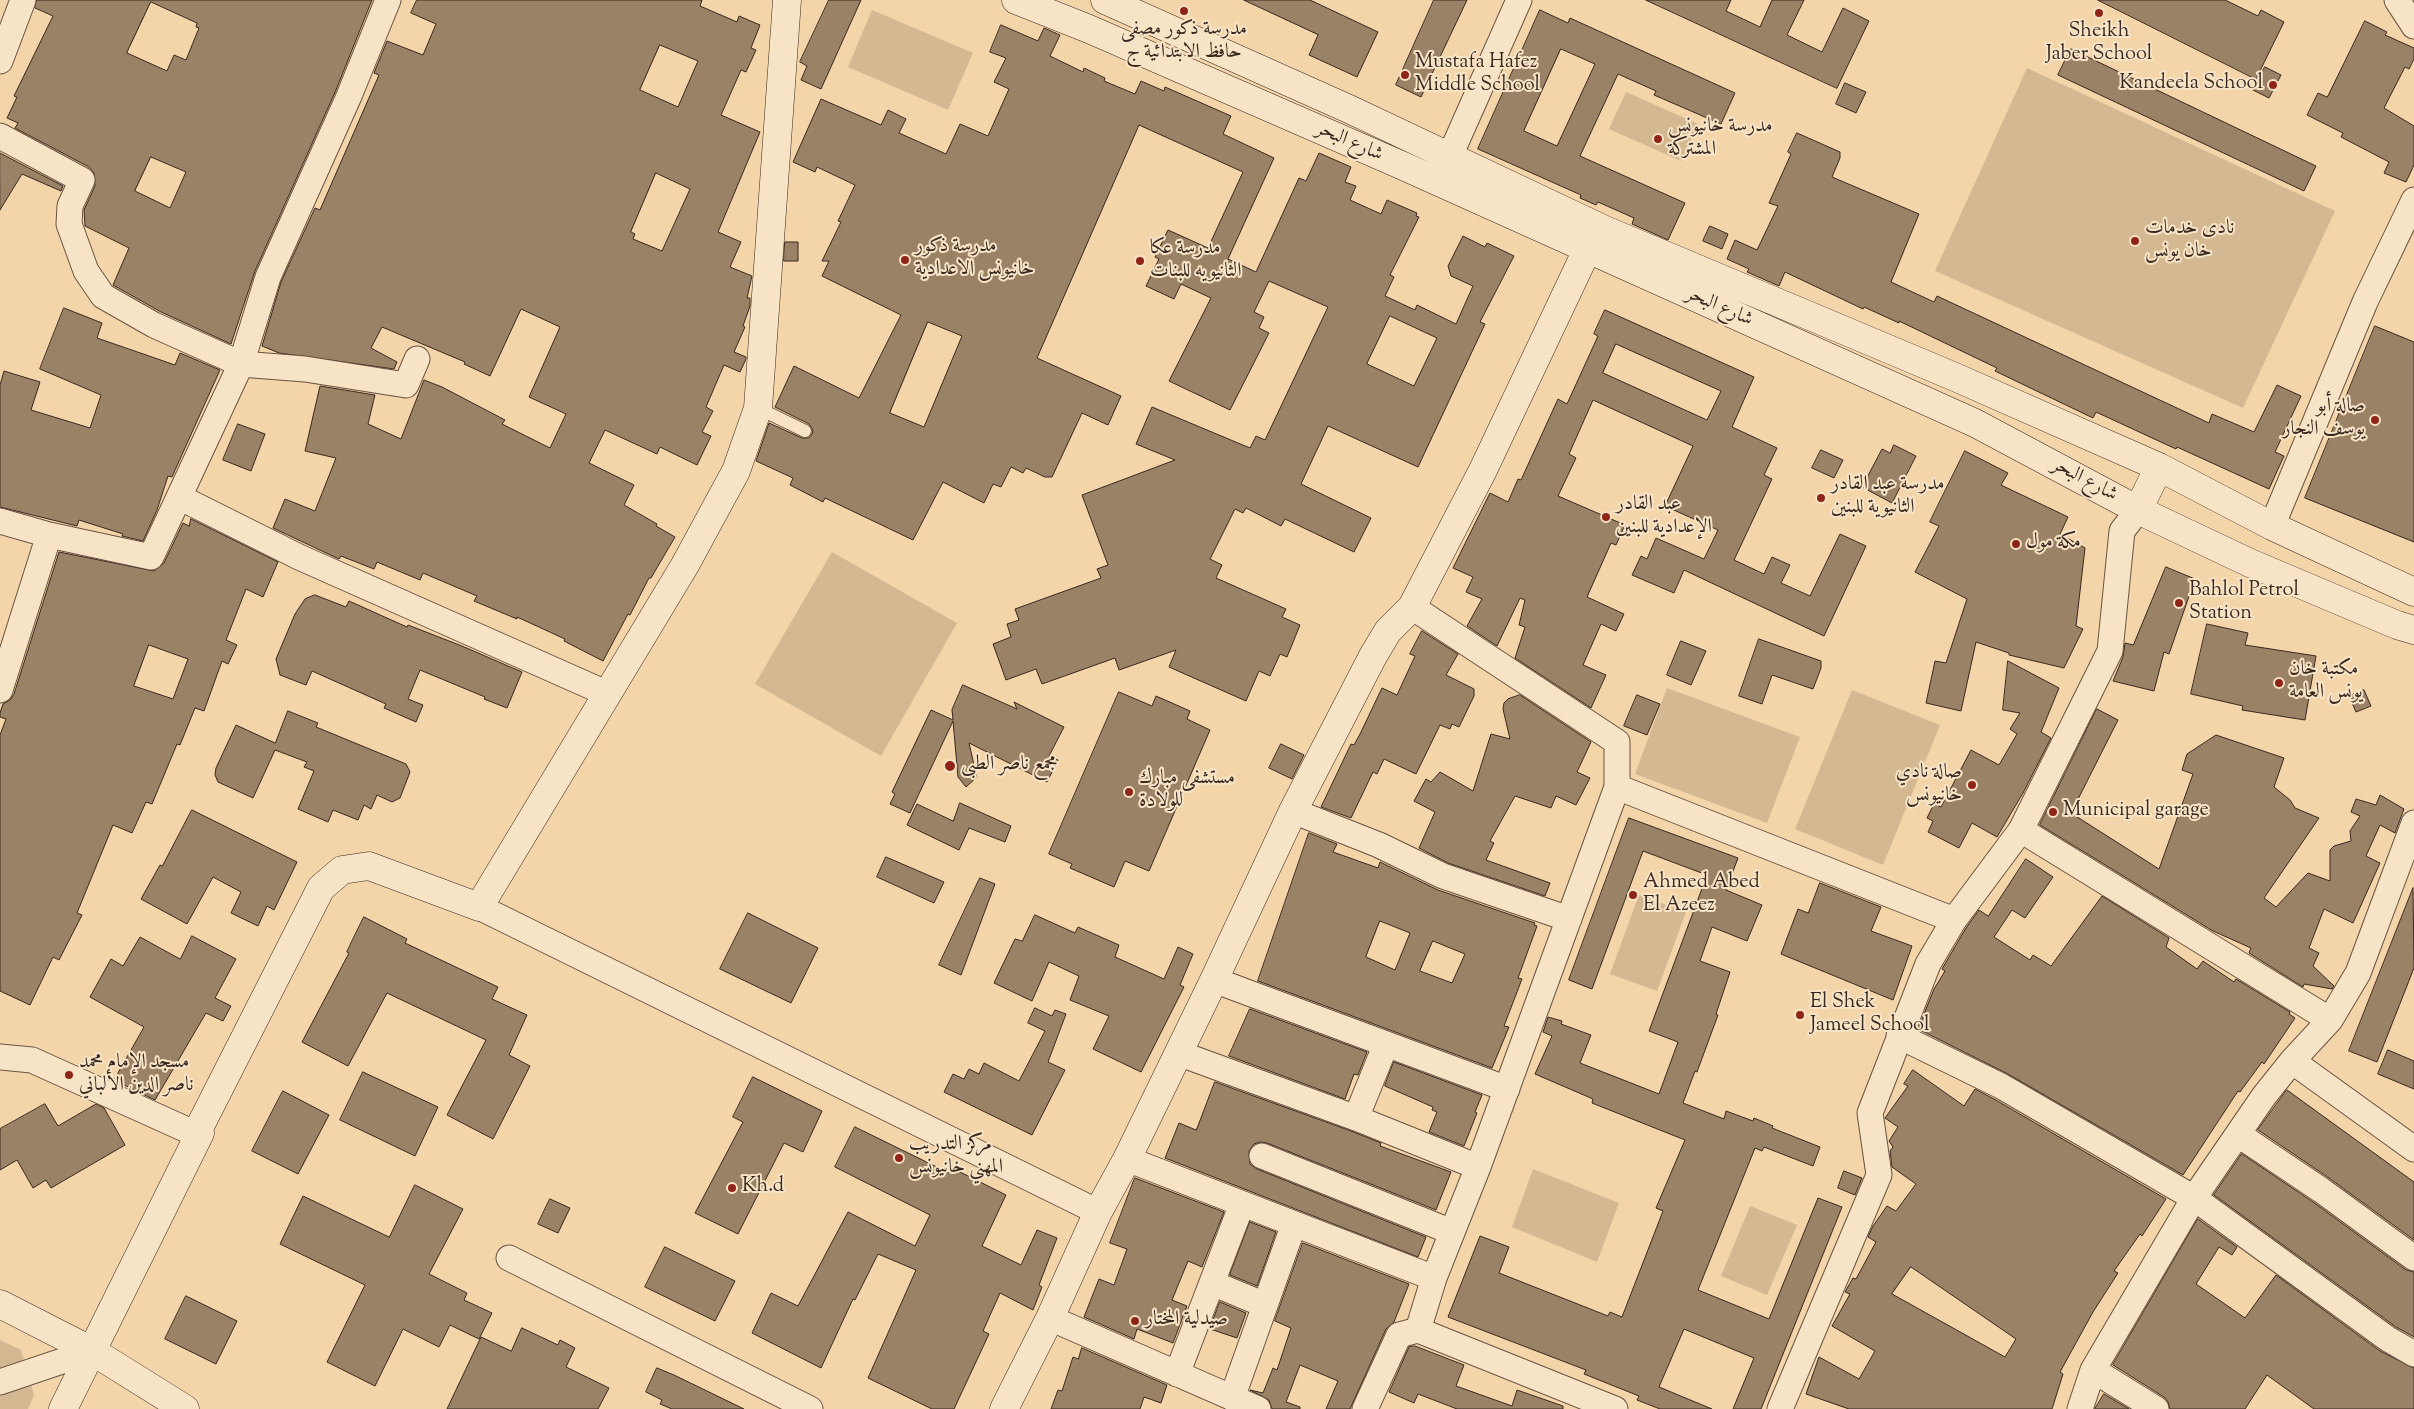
<!DOCTYPE html>
<html>
<head>
<meta charset="utf-8">
<style>
  body { margin:0 }
  canvas { display:block; background:#f3d5a9 }
</style>
</head>
<body>
<canvas width="2414" height="1409"></canvas>
<script>
const ctx = document.querySelector('canvas').getContext('2d');
ctx.lineJoin = 'round';
function fill(path, color) {
  ctx.fillStyle = color;
  ctx.fill(path, 'evenodd');
}
function strokePath(path, color, width, dash) {
  ctx.strokeStyle = color;
  ctx.lineWidth = width;
  ctx.lineCap = dash ? 'butt' : 'round';
  ctx.setLineDash(dash || []);
  ctx.stroke(path);
}
function drawText(font, color, halo, rows, align = 'center') {
  ctx.font = font + ' "Sorts Mill Goudy",Amiri,serif';
  ctx.lineWidth = 4;
  ctx.setLineDash([]);
  ctx.textBaseline = 'middle';
  ctx.strokeStyle = halo;
  ctx.fillStyle = color;
  for (const [text, x, y, turn = 0] of rows) {
    ctx.save();
    ctx.translate(x, y);
    ctx.rotate((+turn || 0) * Math.PI / 180);
    ctx.textAlign = isNaN(turn) ? turn : align;
    if (halo) ctx.strokeText(text, 0, 0);
    ctx.fillText(text, 0, 0);
    ctx.restore();
  }
}
const green = new Path2D(`
  M872,10l101,43 -25,57 -100,-43z
  M2027,68l308,143 -92,197 -308,-137z
  M1626,92l72,32 -17,37 -72,-32z
  M832,552l125,71 -76,133 -126,-72z
  M1667,688l133,49 -33,86 -132,-49z
  M1852,690l88,35 -57,140 -88,-36z
  M1639,895l47,17 -29,79 -47,-17z
  M1533,1169l86,34 -22,59 -85,-35z
  M1750,1206l47,19 -30,70 -46,-19z
  M0,1340l21,10 13,45 -6,14h-28z`);
const building = new Path2D(`
  M37,0h335l-36,90 -81,181 -24,73 -70,-32 -48,-27 16,-37 -44,-22 -1,-16 11,-24 -1,-13 -5,-6 -74,-39 3,-5 -11,-5 10,-21 -3,-1 39,-80 -18,-8zM151,2l46,21 -1,4 3,1 -13,32 -12,-5 -7,16 -40,-18zM151,157l35,15 -16,36 -35,-17z
  M417,0h285l-2,6 37,16 2,-6 21,9 -9,23 5,2 -10,22 -5,-2 -20,45 39,17 -42,100 23,10 -11,25 22,9 -5,22h3v8l-7,20 2,1 -11,25 12,5v2l-6,13 -16,-7 -18,42 7,4 -11,21 9,4 -14,29 -37,-18 -3,7 -52,-24 -16,33 45,22 -10,20 33,19 -1,2 19,11 -24,41h-2l-19,37 -2,-1 -25,47 -39,-20 1,-2 -48,-22v2l-43,-18 3,-5 -54,-23 -3,7 -43,-18 -3,7 -33,-13 -2,3 -66,-31 12,-29 30,12 21,-53 -31,-7 15,-65 55,9 -7,29 33,15 23,-59 18,7 63,33 -3,4 48,24 16,-34 -37,-17 31,-70 -39,-18 -31,67 -26,-12 1,-2 -83,-35 -11,21 26,14 -3,7 -115,-16 -17,-7 19,-64 34,-74 5,2 59,-135 -5,-2 13,-32 36,14 13,-31 -25,-11zM660,45l38,16 -20,46 -38,-17zM656,173l34,16 -28,62 -29,-12 2,-5 -4,-2z
  M829,0h32l-40,89 -20,-9 6,-14 -7,-4z
  M1244,0h66l68,32 -21,45 -48,-22 9,-20z
  M1434,0h33l-46,97 -25,-12z
  M1646,0h85l-5,11 34,16 12,-27h32l-17,35 35,17 21,-44 26,13 -32,67z
  M2098,0h127l33,16 3,-6 23,12 -28,57z
  M1540,10l28,13 2,-5 165,75 -14,31 -67,-29 2,-4 -38,-17 -38,82 105,47 -17,37 -36,-16 2,-6 -36,-16 -2,3 -16,-7 1,-3 -103,-46zM1561,49l34,15 -38,82 -33,-15z
  M2365,21l22,11 -2,3 29,13v11l-5,10 -4,-2 -21,41 30,18v39l-8,17 -22,-9 5,-11 -48,-25 2,-4 -36,-18 11,-22 9,4z
  M1001,25l37,16 6,-13 16,7 -10,21 33,16 1,-4 21,10 -1,3 31,13 6,-13 23,10 1,-4 66,29 -8,18 51,24 -46,101 28,13 43,-94 7,3 13,-28 32,14 -6,15 11,4 -6,14 31,14 6,-14 30,13 -1,3 3,1 -29,58 4,2 -9,19 30,14 2,-5 39,19 17,-38 -22,-10 -3,-10 15,-30 22,11 2,-4 27,13 -34,66 5,2 -67,143 -90,-41 -27,58 70,34 -17,34 -69,-33 -4,7 -35,-18 -3,5 -8,-4 -25,50 12,6 -6,13 70,31 -4,8 18,8 -13,32 -7,-3 -10,22 -11,-5 -13,30 -77,-34 7,-17 -57,20 -4,-12 -73,26 -6,-15 -30,11 -13,-36 18,-7 -4,-13 12,-4 -4,-11 86,-31 -4,-9 11,-4 -26,-70 93,-35 -39,-16 16,-37 98,41 6,-12 9,4 63,-133 -59,-26 -15,31 10,5 -5,11 10,5 -39,77 -61,-29 42,-83 -30,-14 -7,15 -28,-13 13,-27 -4,-2 13,-27 40,18 35,-76 -104,-47 -102,233 84,38 -13,29 -26,-12 -30,64h-7l-19,-9 -3,5 -12,-6 -10,20 -8,-3 -9,19 -41,-21 -30,58 -88,-42 -2,4 -33,-17 3,-7 -37,-17 13,-38 33,15h7l3,-4 1,-4 -4,-6 -34,-17 19,-41 65,32 42,-83 -79,-39 7,-15h-7l19,-39 -3,-1 17,-36 -38,-18 -2,5 -22,-10 28,-63 60,26 7,-15 18,9 -7,14 47,21 14,-30 28,12 21,-47 -15,-7 12,-24 -16,-6zM1390,316l47,22 -23,48 -47,-22zM928,322l34,14 -38,91 -34,-14z
  M2071,49l245,117 -12,25 -246,-116z
  M2265,67l16,8 -12,23 -16,-8z
  M1845,83l21,9 -10,21 -20,-9z
  M1797,133l43,19v6l-8,19 87,37 -28,68 43,20 3,-6 272,127 3,-9 42,18 23,-47 24,11 -26,56 9,4 -15,33 -92,-42 -1,2 -80,-37 -3,6 -98,-47 2,-3 -98,-47v2l-35,-16 -1,2 -78,-37 -6,14 -32,-14 2,-3 -22,-10 8,-19 22,10 21,-44 -9,-3 22,-49 -3,-2z
  M0,153l63,33 -2,5 -39,-17 -22,36z
  M1710,226l18,8 -6,15 -19,-8z
  M785,242h13v19h-14z
  M64,308l38,15 -5,15 78,27 5,-12 40,17 -48,107 -4,-1 -11,34 -14,31 -21,-5 1,-2 -44,-14 -2,6 -77,-19v-122l4,-14 36,11 -9,28 59,18 11,-33 -61,-26z
  M1605,310l149,67 -22,50 45,21 -13,27 8,4 -38,81 30,14 8,-17 18,8 -9,18 29,13 30,-62 26,12 -42,90 -140,-66 -10,23 -42,-18 9,-19 6,3 9,-21 48,21 14,-29 -53,-24 28,-60 -100,-46 -24,54 7,4 -18,38 67,29 -9,20 -5,-2 -24,54 37,17 -8,17 -15,-7 -18,41 23,10 -15,33 -76,-50 10,-31 -6,-2 6,-25 -5,-2 -23,48 -30,-20 15,-27 -16,-7 7,-15 -20,-9 37,-75 18,9 10,-23 3,1 37,-81 9,5 31,-68 -4,-2zM1616,344l105,47 -14,29 -104,-47z
  M2375,326l39,16v200l-109,-44z
  M238,424l27,10 -14,37 -28,-11z
  M1894,445l22,11 -24,47 -30,-16 20,-38 8,4z
  M1821,450l22,10 -9,18 -22,-10z
  M1965,451l43,22 -7,12 67,32 -8,17 25,14 -9,78 7,3 -19,39 -55,-13v-2l-33,-11 -15,69 -35,-8 9,-42 11,2 21,-64 -52,-27 24,-46 -9,-4z
  M191,519l87,43 -15,35 -17,-8 -20,51 11,5 -9,19 -6,-3 -18,50 -9,-3 -15,37 -3,-1 -25,60 -6,-2 -14,31 -19,-8 -36,88 5,2 -23,45 -6,-3 -23,48 -30,-14v-256l6,-16 -6,-2v-4l3,-9 7,-4 4,-6 45,-142 95,19 10,-8 19,-40 6,3zM149,645l39,14 -15,40 -39,-13z
  M2166,567l29,12 -26,75 -5,-2 -10,39 -41,-10 10,-24 2,-14 8,2z
  M315,595l31,12 3,-6 58,26 1,-2 54,21 60,26 -15,36 -23,-9 1,-2 -65,-27 -12,29 15,6 -7,17 -32,-14 2,-4 -74,-33 -6,14 -26,-10 -4,-16 19,-45 10,-15z
  M2207,624l41,9 -3,12 71,11 -11,64 -63,-10 1,-4 -52,-12z
  M1422,631l36,23 -12,21 28,14v7l-15,31 -7,-3 -2,5 -10,-4 -24,49 -32,-15 -7,15 -4,-2 -22,46 -30,-11 30,-63 3,1 6,-11 22,-46 15,7 18,-39 -5,-2z
  M1759,639l62,22v7l-8,21 -41,-14 -10,29 -23,-8z
  M1681,641l25,10 -15,34 -24,-10z
  M2008,661l51,27 -18,44 10,6 -28,55 -26,44 -25,-14 -13,25 -31,-16 5,-11 -6,-3 7,-14 7,3 30,-57 28,15 18,-31 -7,-5 10,-16 -17,-3z
  M963,685l54,24 -3,-7 50,25 -15,29 9,4 -11,22 -78,-39 7,31v4l-10,9 -8,-10 -5,-56 -43,92 -20,-9 5,-10 -3,-2 39,-82 22,10 -1,-10z
  M2364,690l7,16 -15,6 -7,-16z
  M1119,692l33,14 4,-10 34,15 -3,8 23,11 -61,141 -24,-10 -11,26 -44,-19 2,-4 -23,-10z
  M1520,695l71,47 -14,30 13,6 -14,27 -20,-9 -5,12 -36,-12 -25,45 4,2 -8,17 64,23 -5,13 -97,-33 -29,-15 16,-36 -21,-11 12,-22 5,3 9,-10 33,19 18,-57 19,5 -7,-30 1,-6 4,-4z
  M1637,695l23,9 -13,31 -23,-9z
  M2097,709l21,11 -47,93 88,56 34,-95 -11,-4 5,-16 29,-19 68,23 -10,29 16,13 5,8 24,10 -55,80 12,9 32,-34 22,8v-31l4,-4 17,-5 -1,-10 10,-15 -9,-4 5,-13 20,6 4,-10 24,14 -9,24 -15,-8 -14,31 14,7 -27,60 -29,-14 -15,39 10,5 -6,13 21,20 -2,3 -28,-5 -1,3 -54,-34 2,-5 -38,-17 -173,-106z
  M288,711l30,12 -2,4 90,37 4,8 -10,26 -8,4 -15,-7 -6,14 -7,-4 -6,15 -25,-10 -5,12 -30,-13 16,-38 -10,-4 3,-5 -32,-12 -22,48 -35,-16 -3,-7 1,-7 20,-43 39,18z
  M1281,744l23,11 -12,24 -23,-11z
  M960,803l51,23 -6,16 -36,-14 -10,22 -52,-25 10,-21 36,17z
  M192,810l105,52 -23,48 -7,-4 -9,20 -27,-13 10,-21 -28,-15 -26,47 -46,-25 19,-34 2,1z
  M1629,818l109,40 -12,32 36,15 -15,36 -35,-14 -12,34 30,11 -14,42 2,1 -21,57 -2,-1 -12,32 41,16 2,-8 27,10 1,-3 19,8 -1,2 48,19 -7,19 -49,-19 -2,4 -7,-3 -57,142 71,29 49,-121 24,9 -81,202h-28l21,-51 -70,-29 -25,58 53,22h-52l-23,-9 2,-4 -55,-22 2,-4 -138,-53 32,-81 29,11 -10,26 109,43 2,-4 12,5 41,-106 -7,-3 29,-68 -93,-37 1,-4 -58,-25 17,-38 -9,-4 5,-15 14,4 -1,3 30,11 -11,28 79,31 19,-52 -29,-11 58,-156 -64,-24 -51,138 -23,-9z
  M1309,833l28,11 -4,8 45,16 2,-6 58,28 97,33 -1,2 3,1 -19,52 4,1 -18,47 5,1 -17,41 -234,-87zM1380,921l30,12 -15,37 -29,-13zM1433,941l32,13 -13,29 -32,-12z
  M886,857l58,25 -10,21 -57,-26z
  M2026,859l27,18 -28,41 -13,-8 -18,27 36,23 3,-5 18,11 51,-70 67,42 -3,9 31,22 6,-8 31,21 2,-3 54,33 -1,2 6,4 -31,46 -2,-2 -22,30 -2,-1 -55,84 -175,-101 -90,-45 16,-40 11,-18 -3,-2 24,-41 13,-18 9,6z
  M980,878l15,6 -34,91 -22,-10z
  M1820,883l61,24 -10,24 41,15 -19,54 -112,-46 17,-45 10,4z
  M2413,888l1,80 -37,94 -28,-11z
  M748,913l70,35 -27,55 -71,-34z
  M1035,915l40,18 3,-6 41,18 -4,12 49,22 14,-32 15,7 -13,31 4,2 -43,85 -48,-23 16,-33 -39,-16 9,-24 -30,-14 -17,39 -38,-18 21,-44 7,2z
  M364,917l43,22 -2,4 93,44 -6,12 35,16 -18,40 21,11 -37,73 -46,-24 39,-75 -99,-47 -39,73 -46,-24 47,-89 -2,-1z
  M192,936l44,23 -21,39 16,8 -8,15 -17,-8 -51,87 -41,-20 30,-53 -54,-30 21,-38 12,7 17,-29 40,22z
  M1035,1008l17,8 3,-6 11,4 -18,48 17,8 -33,65 -88,-43 9,-18 11,5 5,-10 10,5 5,-11 35,18 26,-50 -17,-8z
  M1250,1009l117,43 -9,23 -4,-1 -9,25 -116,-43z
  M2388,1050l26,11v28l-36,-15z
  M1394,1062l88,33 -7,17 2,1 -13,33 -35,-14 8,-20 -5,-2 1,-3 -48,-21z
  M1913,1070l51,36 11,-17 19,10 172,100 -24,37 -2,-2 -26,37 4,2 -25,39 -33,60 3,2 -11,35h-203l-43,-15 13,-37 40,22 16,-28 -43,-25 18,-32 -5,-2 8,-14 3,1 20,-37 -8,-5 5,-11 14,-20 9,5 20,-27 -24,-17 -2,-16 3,-4 -4,-6 9,-14 -13,-9 23,-32 -4,-2zM1911,1267l105,72 -11,18 -113,-63z
  M363,1072l75,35 -23,49 -75,-36z
  M753,1077l69,34 -19,41 -19,-9 -46,91 -43,-21 48,-91 -10,-5z
  M1215,1082l136,49 30,12 -1,3 71,26 -15,38 -169,-67 -7,-1 -6,2 -5,7 1,13 7,5 169,68 -8,20 -253,-99 14,-35 17,7z
  M2287,1090l127,92v58l-85,-62 -71,-48z
  M283,1091l46,24 -31,59 -46,-23z
  M45,1104l13,22 38,-22 8,4 21,37 -74,43 -5,-8 -13,8 -16,-28 -17,10v-41z
  M855,1127l94,46 3,-5 54,27 -24,51 39,19 16,-35 20,8 -18,47 3,2 -9,23 -33,-17 -17,38 6,3 -35,75h-22l-64,-31 48,-108 -38,-16 -23,46 -2,-1 -32,69 -69,-35 19,-40 27,13 50,-94 67,34 15,-31 -95,-48z
  M2242,1154l71,48 93,68 8,2v65l-18,-10 -182,-132z
  M1844,1171l18,7 -7,17 -17,-7z
  M1135,1178l89,34 -22,55 -14,-6 -16,39 15,6 -14,37 -36,-14 -3,10 -50,-22 15,-38 15,6 13,-36 -17,-6z
  M415,1185l48,24 -34,65 38,19 -3,7 28,13 -13,26 -29,-14 -11,22 -36,-18 -28,57 -48,-24 38,-77 -85,-41 23,-48 86,41z
  M550,1199l20,9 -12,25 -20,-9z
  M2198,1219l39,28 -5,8 -13,-8 -23,37 49,34 31,-43 104,76 34,17v41h-100l-47,-34 -22,34h-75l-2,-7 -4,-5 -51,-32z
  M1250,1222l26,10 -19,54 -27,-11z
  M1303,1243l106,41 -15,38 -8,7 -36,80h-24l12,-28 -38,-16 -14,37 14,5v2h-28l-3,-9 -19,-10 13,3 10,-25 4,2 14,-42 -16,-7z
  M665,1247l70,34 -20,40 -70,-34z
  M186,1296l51,25 -21,43 -51,-25z
  M1220,1302l26,11 -9,25 -27,-9z
  M522,1328l36,17 2,-5 15,8 -9,19 43,21 -11,21h-151l34,-72 30,14z
  M1415,1346l49,19 -8,21 56,20 5,-16 46,16v3h-106l-39,-15 -4,9 -25,-11 20,-45z
  M1082,1348l85,37 -6,18 -17,-6 -4,12h-89l7,-19 4,1 11,-34 5,2z
  M657,1368l17,7 70,34h-72l-12,-5 2,-4 -16,-8z
  M2104,1394l25,15h-34z`);
const lane = new Path2D(`
  M758,408l47,23`);
const street = new Path2D(`
  M2397,0l17,26
  M0,61l23,-61
  M0,136l82,44 -12,26 -1,18 17,47 17,25 51,29 87,39 64,5 101,16 11,-26
  M1449,158l70,-158
  M179,497l120,60 309,137
  M0,521l49,14 102,22 90,-193 27,-87 81,-181 39,-96
  M2272,526l93,-224 49,-102
  M1412,607l205,135v45l-139,380 -44,111 -16,52
  M0,690l49,-155
  M1617,787l337,133 67,-90 89,-179 12,-120 16,-21
  M1293,811l86,34 64,31 126,43
  M2021,830l309,190
  M479,907l619,305
  M1214,980l293,109
  M1899,1036l102,50 193,112 194,141 26,15
  M1178,1053l178,65 122,49
  M0,1057l32,3 164,74
  M2292,1061l122,88
  M1356,1118l30,-74
  M2239,1135l82,55 93,68
  M1262,1156l190,76
  M1127,1159l307,119
  M509,1258l301,151
  M1212,1283l53,22
  M1050,1318l208,91
  M2093,1370l63,39
  M1177,1374l65,-170
  M0,1382l92,-31
  M1232,1398l62,-174
  M1365,1409l34,-74 19,-5 197,79
  M1780,1409l99,-234 -9,-62 58,-149 26,-44
  M2080,1409l13,-39 101,-172 70,-102 28,-35 38,-41 28,-47 56,-150`);
const secondary = new Path2D(`
  M1016,0l73,29 312,136 574,258 163,87 112,53 147,62 17,5
  M1105,0l244,109 256,121 350,147 204,90 113,59 142,66
  M2138,510l21,-43
  M0,1304l92,47 93,58
  M63,1409l137,-276 -4,1 125,-246 21,-18 27,-4 110,41 206,-342 51,-94 22,-63 29,-408
  M1004,1409l46,-91 48,-106 29,-53 87,-179 79,-169 80,-155 15,-25 24,-24 71,-137 104,-220`);
const markers = [
  [1184,11,5,"#8f2418"],
  [2099,13,5,"#8f2418"],
  [1405,75,5,"#8f2418"],
  [2273,85,5,"#8f2418"],
  [1658,139,5,"#8f2418"],
  [2135,241,5,"#8f2418"],
  [905,260,5,"#8f2418"],
  [1140,261,5,"#8f2418"],
  [2375,420,5,"#8f2418"],
  [1821,498,5,"#8f2418"],
  [1606,517,5,"#8f2418"],
  [2016,544,5,"#8f2418"],
  [2179,603,5,"#8f2418"],
  [2279,683,5,"#8f2418"],
  [950,766,6,"#8f2418"],
  [1972,785,5,"#8f2418"],
  [1129,792,5,"#8f2418"],
  [2053,812,5,"#8f2418"],
  [1633,895,5,"#8f2418"],
  [1800,1015,5,"#8f2418"],
  [69,1075,5,"#8f2418"],
  [899,1158,5,"#8f2418"],
  [732,1188,5,"#8f2418"],
  [1135,1321,5,"#8f2418"]
];
const poiNames = [
  ["مدرسة ذكور مصفى",1184,31,"center"],
  ["حافظ الابتدائية ج",1184,54,"center"],
  ["Sheikh",2099,33,"center"],
  ["Jaber School",2099,56,"center"],
  ["Mustafa Hafez",1415,64],
  ["Middle School",1415,87],
  ["Kandeela School",2263,85,"right"],
  ["مدرسة خانيونس",1668,128],
  ["المشتركة",1668,151],
  ["نادى خدمات",2145,230],
  ["خان يونس",2145,253],
  ["مدرسة ذكور",915,248],
  ["خانيونس الاعدادية",915,271],
  ["مدرسة عكا",1150,250],
  ["الثانيويه للبنات",1150,273],
  ["صالة أبو",2365,408,"right"],
  ["يوسف النجار",2365,431,"right"],
  ["مدرسة عبد القادر",1831,486],
  ["الثانيوية للبنين",1831,509],
  ["عبد القادر",1616,506],
  ["الإعدادية للبنين",1616,529],
  ["مكة مول",2026,544],
  ["Bahlol Petrol",2189,592],
  ["Station",2189,615],
  ["مكتبة خان",2289,671],
  ["يونس العامة",2289,694],
  ["مجمع ناصر الطبى",961,766],
  ["صالة نادي",1962,774,"right"],
  ["خانيونس",1962,797,"right"],
  ["مستشفى مبارك",1139,780],
  ["للولادة",1139,803],
  ["Municipal garage",2063,812],
  ["Ahmed Abed",1643,884],
  ["El Azeez",1643,907],
  ["El Shek",1810,1004],
  ["Jameel School",1810,1027],
  ["مسجد الإمام محمد",79,1064],
  ["ناصر الدين الألباني",79,1087],
  ["مركز التدريب",909,1146],
  ["المهني خانيونس",909,1169],
  ["Kh.d",742,1188],
  ["صيدلية المختار",1145,1321]
];
const streetNames = [
  ["شارع البحر",1349,143,24],
  ["شارع البحر",1719,308,24],
  ["شارع البحر",2084,481,28]
];
fill(green, '#d3b892');
fill(building, '#9a8267');
strokePath(building, '#39281f', 1);
strokePath(lane, '#685342', 14);
strokePath(street, '#685342', 27);
strokePath(secondary, '#39281f', 29);
strokePath(lane, '#f7e4c7', 12);
strokePath(street, '#f7e4c7', 25);
strokePath(secondary, '#f7e4c7', 28);
for (const [x, y, r, color] of markers) {
  const dot = new Path2D();
  dot.arc(x, y, r, 0, 2 * Math.PI);
  ctx.fillStyle = color;
  ctx.fill(dot);
  strokePath(dot, '#f7e4c7', 2);
}
drawText('20px', '#39281f', '#f7e4c7', poiNames, 'left');
drawText('20px', '#39281f', '#f7e4c7', streetNames);
</script>
</body>
</html>
